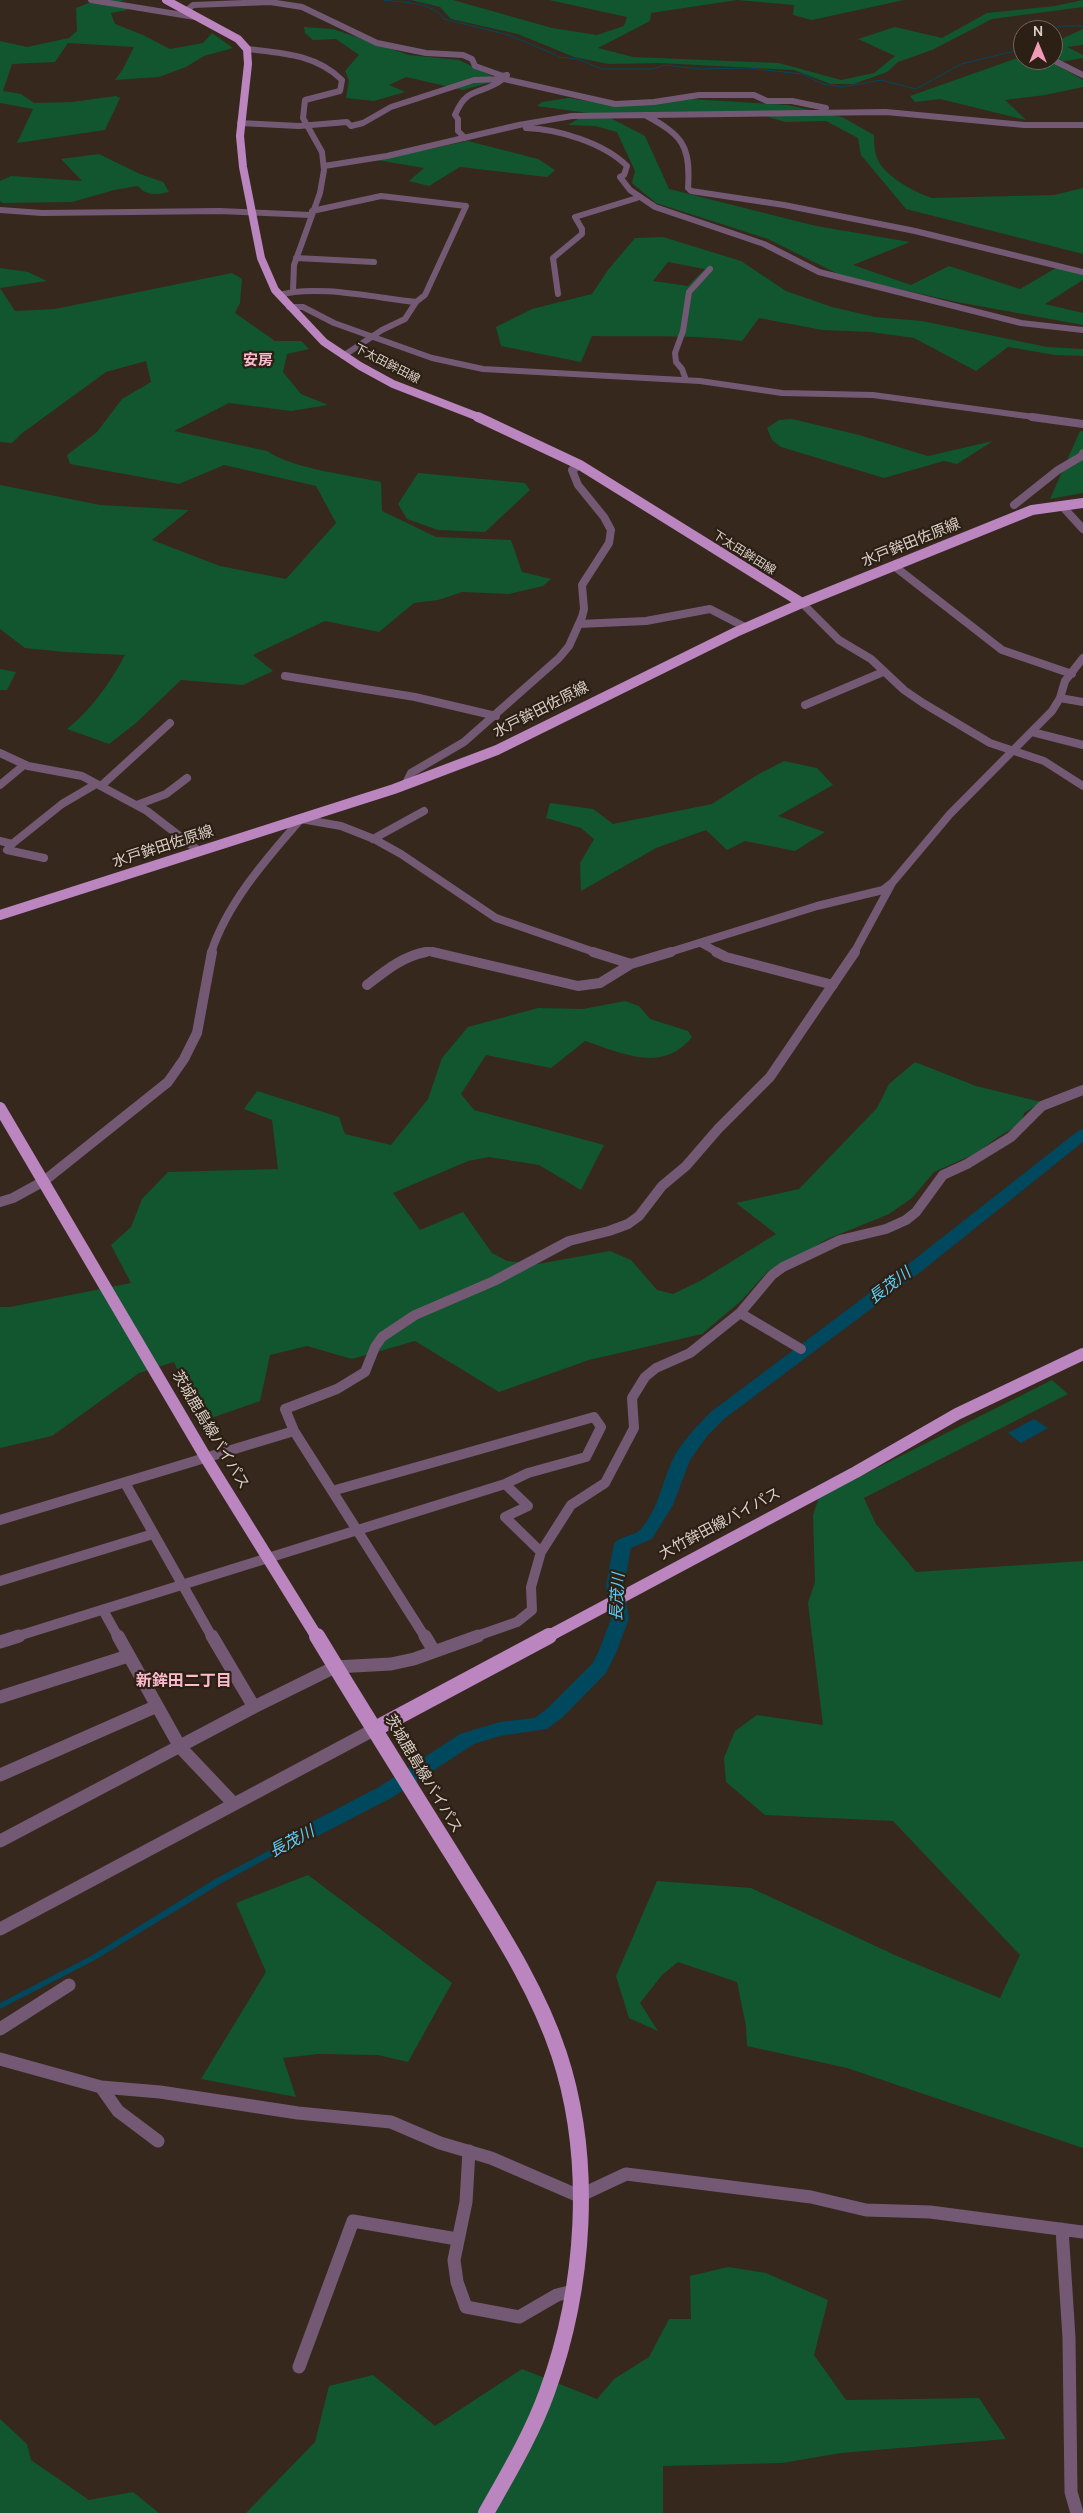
<!DOCTYPE html>
<html>
<head>
<meta charset="utf-8">
<style>
	body { margin:0 }
	#map { position:relative; width:1083px; height:2513px; overflow:hidden; background:#36281d; font-family:Manrope,sans-serif }
	canvas { display:block }
	.north { position:absolute; left:1013px; top:20px; width:50px; height:50px; box-sizing:border-box; background:#2c1f13; border:1px solid #72665c; border-radius:50%; rotate:0deg; font-size:14px; font-weight:700; line-height:20px; text-align:center; color:#dad0c9 }
	.north::after { content:''; display:block; margin:auto; width:18px; height:22px; background:#f09ab6; clip-path:polygon(50% 0,100% 100%,50% 72%,0 100%) }
</style>
</head>
<body>
<div id="map">
<canvas width="1083" height="2513"></canvas>
<div class="north">N</div>
</div>
<script>
const g = document.querySelector('canvas').getContext('2d');
g.lineJoin = 'round';
function fill(path, color) {
  g.fillStyle = color;
  g.fill(path, 'evenodd');
}
function stroke(path, color, width, dash) {
  g.strokeStyle = color;
  g.lineWidth = width;
  g.lineCap = dash ? 'butt' : 'round';
  g.setLineDash(dash || []);
  g.stroke(path);
}
function drawText(font, color, halo, rows, align = 'center') {
  g.font = font + ' Manrope,"Noto Sans JP",sans-serif';
  g.lineWidth = 4.5;
  g.setLineDash([]);
  g.textBaseline = 'middle';
  g.strokeStyle = halo;
  g.fillStyle = color;
  for (const [text, x, y, turn = 0] of rows) {
    g.save();
    g.translate(x, y);
    g.rotate((+turn || 0) * Math.PI / 180);
    g.textAlign = isNaN(turn) ? turn : align;
    if (halo) g.strokeText(text, 0, 0);
    g.fillText(text, 0, 0);
    g.restore();
  }
}
const green = new Path2D(`
	M96,0H127L120,1L127,10L111,13L115,24L143,35L170,49L203,43L212,33L233,48L204,56L186,67L159,77L115,80L123,69L134,47L68,43L55,62L12,64L3,91L21,94L34,103L72,102L116,96L120,98L105,130L17,143L33,109L0,103V41L27,47L69,38L77,31L76,8Z
	M411,0H453L552,28L597,35L624,26L627,17L549,0H904L812,20L793,15L794,5L737,0L651,13L650,21L598,48L633,57L779,63L841,80L874,73L895,56L858,39L895,27L942,38L987,13L1055,6L1083,0V7L992,19L932,50L898,62L887,72L854,84H831L794,70L659,63L609,64L574,57L518,34L451,19L440,7Z
	M304,27L333,29L409,55L459,60L492,76V82L463,90L406,77L389,85L405,92L374,101L346,98L349,80L345,71L359,55L336,39L313,40L305,33Z
	M1083,29V45L1067,47L1083,55V58L1054,63L1083,80V87L1045,95L1005,100L1026,120L940,99L915,102L910,96L1023,56V60H1053V43Z
	M568,98L613,105L691,99L788,105L842,117L874,135C874,141 874,149 876,155C881,175 914,192 932,198L1054,195L1083,188V254L906,209L861,155L858,138L826,121L785,122L752,112L603,114L645,136L669,189L816,226L910,242L853,265L911,285L949,266L1020,289L1056,268L1083,270V280L1045,304L1083,313V325L957,302L844,277L768,239L656,203L632,183L635,171L617,132L595,126L568,125L588,113L537,106L542,102Z
	M468,141L538,159L555,170L547,177L460,167L429,186L409,181L424,168L377,160Z
	M99,154L140,174L163,182L169,192C157,195 146,196 138,186L114,190L72,202L3,203L0,201V181L11,176L82,181L61,159Z
	M663,237L741,261L786,291L832,307L875,317L922,321L1047,347L1083,349V356L1055,355L1008,347L976,371L914,338L871,332L822,330L759,318L742,341C693,334 642,337 592,336L581,362L501,346L496,327L532,309L592,294L608,270L635,238ZM668,262L704,269H705L688,286L653,281Z
	M0,268L28,272L47,281L0,288Z
	M232,273L242,279L240,303L235,313L275,341H301L309,349L287,354L283,372L301,394L328,405L291,411L229,403L174,431L267,451C293,469 349,475 381,482L382,511L436,537L511,540L522,572L551,579L543,586L509,594L462,592L438,600L414,603L379,632L325,621L253,655L273,671L243,685L181,680L136,723L109,744L67,729C92,709 110,683 125,655L65,652L25,648L0,629V485L100,505L189,510L152,540L220,566L286,579L336,523L316,486L224,465L179,484L70,464L67,455L97,432L122,399L151,382L146,361L106,372L21,434L12,443L0,442V288L15,311L55,309Z
	M792,419L859,435L928,456L993,441L957,464L944,461L884,478L781,447L772,440L767,428L779,420Z
	M1080,431H1083V493L1050,499Z
	M418,473L525,483L530,490L485,532L438,530L407,519L398,504Z
	M0,669L16,672L7,690H0Z
	M784,761L817,768L833,785L778,816L825,832L795,851L745,841L727,850L706,830L656,848L581,891L580,863L594,839L581,828L546,818L550,803L593,809L613,824L712,804L757,775Z
	M625,1001L639,1006L650,1019L688,1031L692,1037C662,1074 622,1053 585,1041L551,1068L486,1055L461,1094L474,1110L604,1145L581,1190L539,1165L489,1157L468,1161L393,1193L420,1230L463,1212L492,1253L507,1261L538,1264L610,1251L631,1260L657,1290L673,1294L700,1281L776,1234L736,1203L799,1189L877,1108L889,1084L915,1062L976,1086L1041,1102L1024,1113L1022,1123L998,1137L977,1153L934,1172L912,1198L889,1214L825,1240L807,1252L768,1271L741,1301L702,1334L589,1360L499,1392L415,1341L352,1359L307,1346L270,1355L260,1401L200,1422L174,1362L139,1373L52,1436L0,1448V1307H10L131,1283L111,1245L131,1227L142,1199L168,1172L278,1169L272,1120L244,1109L257,1091L339,1117L345,1134L391,1145L428,1099L442,1058L468,1027L538,1008L583,1009Z
	M1052,1380L1068,1394L864,1498L876,1524L916,1572L1083,1561V2148L847,2068L747,2046L746,2026L737,1982L678,1962L662,1975L640,2003L658,2031L629,2018L616,1976L657,1881L751,1888L899,1957L1000,1998L1020,1955L893,1821L765,1815L726,1782L724,1758L735,1731L757,1715L823,1725L808,1603L815,1582L813,1515L819,1497Z
	M308,1875L452,1983L408,2062L378,2055L318,2054L283,2058L296,2097L201,2079L266,1972L236,1903Z
	M728,2267L766,2273L828,2300L814,2355L846,2400L979,2398L1006,2439L841,2453L782,2463L663,2466V2513H246L315,2442L329,2386L373,2375L435,2426L522,2369L597,2399L614,2379L649,2357L669,2319H691L690,2276Z
	M0,2419L27,2444L31,2460L89,2500L133,2492L159,2513H0Z`);
const water = new Path2D(`
	M1034,1419L1048,1428L1021,1443L1008,1433Z
	M325,1821L329,1825L220,1884L95,1960L0,2009V2003L91,1956L215,1879Z`);
const stream = new Path2D(`
	M383,0C403,3 432,1 444,19L509,35L556,55
	M1053,30L1059,26H1083
	M558,57L578,59L602,69H653L664,65L700,69L748,68L802,74L823,84L842,87L881,80L916,89L961,64L1023,49`);
const river = new Path2D(`
	M1083,1129V1142L923,1270L724,1419L708,1435L690,1460L673,1505L652,1539L631,1548L624,1585L629,1619L616,1653L606,1673L563,1717L547,1729L500,1736L474,1744L393,1797L314,1838L307,1840L300,1838L297,1833L300,1828L379,1787L460,1734L500,1722L535,1718L549,1707L592,1664L598,1653L611,1619L606,1585L614,1544C620,1535 633,1537 640,1530C658,1511 662,1482 673,1459C682,1441 698,1425 712,1411L911,1262L1078,1131Z`);
const minorFar3 = new Path2D(`
	M91,0L195,17
	M186,11L193,5L270,2L302,7L377,43L426,53L463,55L472,59L475,66L503,76L507,75
	M247,49C281,53 316,54 342,80L340,91L305,100L303,118L322,152L324,170L320,193L294,265L293,291
	M1053,60L1083,75
	M645,115C682,135 691,145 688,188L691,191L784,205L915,231L1083,272
	M240,123L299,126L347,122L351,126L363,123L391,107L474,80L504,79L615,104L654,102L699,95H754L767,101H792L826,108
	M526,128C558,129 604,143 627,166L624,175L620,177L630,190L655,207L764,244L819,272L1021,323L1083,330
	M465,138L458,131V119L455,115C468,84 482,96 503,79
	M324,166L387,156L519,125L572,116L886,112L1024,125H1083
	M0,210L42,213L220,211L310,215
	M312,211L381,196L466,206L425,295L416,302L405,319L382,330L343,356
	M296,258L374,262
	M558,294L553,258L582,234V229L575,217L637,198
	M279,295C316,284 376,298 416,302
	M289,307H303L334,323L432,358L483,369L700,381L782,393L873,395L1041,418
	M686,380L682,369L676,362L675,353L683,331L689,292L710,269`);
const minorFar2 = new Path2D(`
	M1032,417L1083,424
	M1014,505L1058,470L1082,456L1083,453
	M1062,506L1083,529
	M894,566L1002,650L1072,674
	M802,603L839,640L871,659L904,690L923,703L990,743L1044,761L1083,786
	M579,624L646,621L710,609L745,627
	M285,676L415,697L496,716
	M1060,698L1083,702
	M805,705L883,672
	M1032,732L1083,745
	M0,753L28,766L82,776L147,811L199,851
	M0,785L24,765
	M405,785L411,773L464,742L559,658L569,646L582,617L584,609L582,585L609,543L611,530L604,517L578,485L572,470L580,465
	M101,786L170,723
	M137,805L166,794L187,778
	M373,839L424,811
	M0,841L12,844L62,804L96,784
	M12,844L7,850L44,858
	M701,943L719,953
	M211,953C227,903 267,858 301,819L341,826L374,839L401,854L496,918L597,953
	M420,953L429,951L440,953
	M667,953L817,906L883,890L892,883
	M854,953L892,883L950,814L1052,711L1060,698L1065,681L1083,658`);
const minorFar1 = new Path2D(`
	M433,952L578,986L600,983L631,964L671,952
	M593,952L631,964
	M716,952L726,957L833,985
	M367,985C385,971 403,956 426,952
	M0,1202L13,1198L44,1181L168,1082L184,1059L197,1033L212,952
	M740,1313L801,1349
	M294,1431L285,1409L337,1389L365,1372L375,1347L382,1337L415,1315L494,1281L569,1241L609,1231L628,1224L639,1216L662,1186L686,1166L718,1129L770,1077L855,952
	M125,1483L212,1637
	M332,1491L594,1417L601,1427L586,1457L528,1473L505,1484
	M0,1520L294,1431L425,1637
	M0,1581L153,1534
	M103,1610L118,1637
	M15,1637L505,1484L528,1506L505,1517L541,1552
	M474,1637L517,1622L532,1610L531,1587L541,1552L571,1505L605,1483L634,1428L632,1398L645,1377L656,1368L690,1353L740,1313L772,1275L783,1267L840,1240L886,1229L906,1220L916,1212L943,1175L967,1164L1011,1137L1042,1106L1083,1090`);
const minor = new Path2D(`
	M118,1636L180,1747L234,1804
	M212,1636L254,1707
	M425,1636L434,1651
	M0,1642L19,1636
	M0,1697L128,1656
	M0,1775L157,1706
	M0,1841L254,1707L335,1667L391,1664L414,1659L478,1636
	M0,1929L375,1729
	M0,2029L69,1985
	M0,2059L101,2087L160,2092L298,2113L391,2122L440,2143L491,2158L579,2196L626,2174L811,2197L866,2210L930,2212L1083,2232
	M101,2087L118,2111L158,2141
	M469,2151L466,2202L454,2260L457,2282L466,2307L519,2317L557,2295L573,2291
	M1062,2229L1069,2338L1071,2492L1077,2513
	M299,2367L353,2221L457,2239`);
const majorFar3 = new Path2D(`
	M166,0L238,39L247,49L248,64L240,136L243,167L261,258L275,290L324,342L360,366L393,384L481,418`);
const majorFar2 = new Path2D(`
	M478,417L580,465L802,603
	M0,915L394,789L497,750L736,632L802,603L1032,510L1083,503`);
const majorFar1 = new Path2D(`
	M0,1108L206,1458L317,1637
	M547,1637L856,1472L957,1414L1083,1354`);
const major = new Path2D(`
	M317,1636C363,1712 410,1787 457,1862C495,1924 536,1985 559,2054C594,2160 585,2288 547,2392C532,2434 508,2474 486,2513
	M375,1729L549,1636`);
const farStreetnames = [
	["下太田鉾田線",387,364,27],
	["下太田鉾田線",744,553,32]
];
const farQuarternames = [
	["安房",258,361]
];
const streetNames = [
	["水戸鉾田佐原線",911,543,-22],
	["水戸鉾田佐原線",541,710,-27],
	["水戸鉾田佐原線",163,847,-18],
	["茨城鹿島線バイパス",210,1430,59],
	["大竹鉾田線バイパス",720,1524,-28],
	["茨城鹿島線バイパス",423,1774,59]
];
const waterNames = [
	["長茂川",890,1286,-37],
	["長茂川",618,1597,-87],
	["長茂川",292,1842,-28]
];
const neighbourhoodNames = [
	["新鉾田二丁目",184,1682]
];
fill(green, '#11562f');
fill(water, '#00485e');
stroke(stream, '#00485e', 1);
fill(river, '#00485e');
stroke(minorFar3, '#745975', 6);
stroke(minorFar2, '#745975', 8);
stroke(minorFar1, '#745975', 10);
stroke(minor, '#745975', 13);
stroke(majorFar3, '#bb85bf', 8);
stroke(majorFar2, '#bb85bf', 10);
stroke(majorFar1, '#bb85bf', 12);
stroke(major, '#bb85bf', 16);
drawText('12px', '#dad0c9', '#2c1f13', farStreetnames);
drawText('bold 15px', '#fcbacf', '#2c1f13', farQuarternames);
drawText('15px', '#dad0c9', '#2c1f13', streetNames);
drawText('italic 16px', '#5cd0fb', '#2c1f13', waterNames);
drawText('bold 16px', '#fcbacf', '#2c1f13', neighbourhoodNames);
</script>
</body>
</html>
